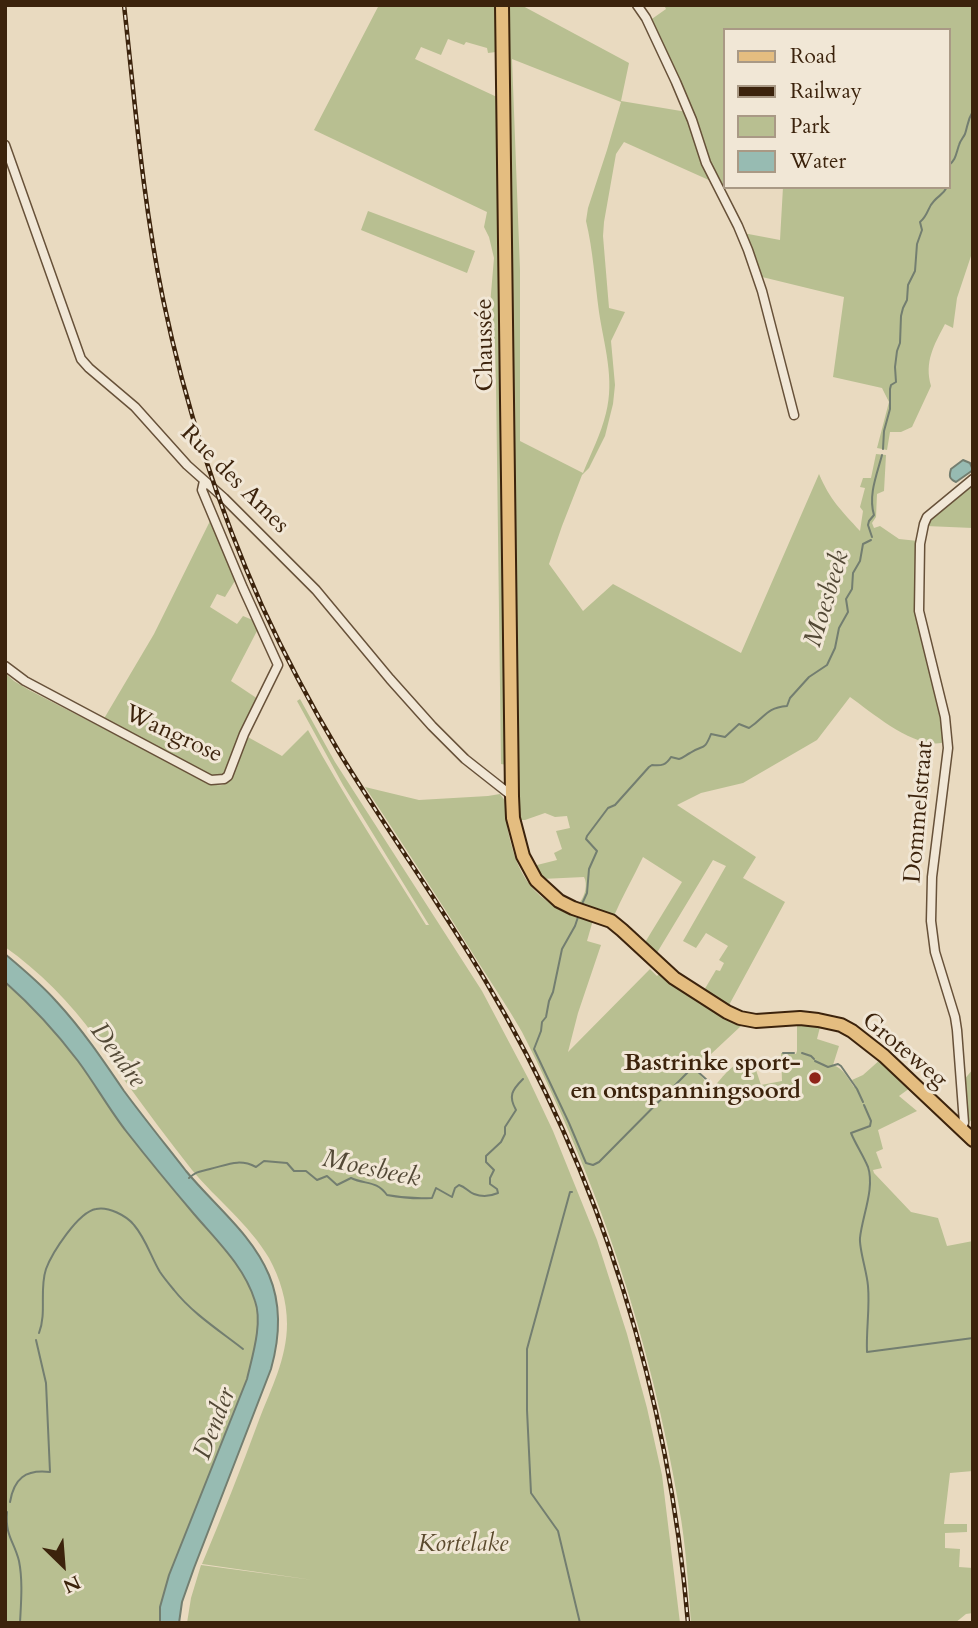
<!DOCTYPE html>
<html>
<head>
<meta charset="utf-8">
<style>
	body { margin:0 }
	#map { position:relative; width:978px; height:1628px; overflow:hidden; background:#e9dac0; font-family:Cardo,serif }
	canvas { display:block }
	.frame { position:absolute; inset:0; border:7px solid #3c230c; pointer-events:none }
	.legend { position:absolute; left:723px; top:28px; width:228px; height:161px; box-sizing:border-box; background:#f1e7d6; border:2px solid #a99985; margin:0; padding:9px 12px; list-style:none; font-size:21px; color:#3c230c }
	.legend li { display:flex; align-items:center; gap:14px; height:35px }
	.legend b { width:35px; border:2px solid #a99985 }
	.north { position:absolute; left:28px; top:1530px; width:70px; height:70px; -webkit-text-stroke:5px #f1e7d6; paint-order:stroke; rotate:155deg; font-size:19px; font-weight:700; line-height:28px; text-align:center; color:#3c230c }
	.north::after { content:''; display:block; margin:auto; width:24px; height:32px; background:#3c230c; clip-path:polygon(50% 0,100% 100%,50% 72%,0 100%) }
</style>
</head>
<body>
<div id="map">
<canvas width="978" height="1628"></canvas>
<div class="frame"></div>
<ul class="legend">
<li><b style="height:9px;background:#e4bd80"></b>Road</li>
<li><b style="height:9px;background:#3c230c"></b>Railway</li>
<li><b style="height:19px;background:#b8bf91"></b>Park</li>
<li><b style="height:19px;background:#97bbb2"></b>Water</li>
</ul>
<div class="north">N</div>
</div>
<script>
const g = document.querySelector('canvas').getContext('2d');
g.lineJoin = 'round';
function fill(path, color) {
  g.fillStyle = color;
  g.fill(path, 'evenodd');
}
function stroke(path, color, width, dash) {
  g.strokeStyle = color;
  g.lineWidth = width;
  g.lineCap = dash ? 'butt' : 'round';
  g.setLineDash(dash || []);
  g.stroke(path);
}
function drawText(font, color, halo, rows, align = 'center') {
  g.font = font + ' Cardo,serif';
  g.lineWidth = 6;
  g.setLineDash([]);
  g.textBaseline = 'middle';
  g.strokeStyle = halo;
  g.fillStyle = color;
  for (const [text, x, y, turn = 0] of rows) {
    g.save();
    g.translate(x, y);
    g.rotate((+turn || 0) * Math.PI / 180);
    g.textAlign = isNaN(turn) ? turn : align;
    if (halo) g.strokeText(text, 0, 0);
    g.fillText(text, 0, 0);
    g.restore();
  }
}
const green = new Path2D(`
	M379,5H497L496,52L488,53L487,48L466,42L464,45L448,39L441,55L421,47L415,59L497,97L507,765L501,764L496,383L495,346L490,305L494,258L489,237L484,227L487,212L314,130Z
	M507,5H521L629,63L621,101L687,112L711,181L624,142L616,154L604,222L603,236L609,308L625,312L611,341L615,385L613,404L605,436L589,468L582,475L562,526L549,564L583,611L613,584L741,653L819,474C830,500 841,510 860,531L863,511L860,507L865,488L860,487L863,478H871L876,454L886,455L884,491L877,494L876,517L872,523L874,528L880,526L899,539L918,541L917,591L946,742C916,751 874,714 850,697L817,740L743,783L701,793L677,805L756,857L743,878L785,902L728,1007L703,992L716,970L720,971L724,963L719,960L728,946L706,933L696,948L683,941L726,866L713,860L655,956L644,944L682,882L643,857C633,878 622,897 613,918L580,905V902C585,896 588,884 584,877L542,879L533,866L557,860L554,853L562,849L556,831L570,828L567,816L555,817L545,813L525,820H518L517,779V656ZM512,59L621,102L607,150L588,208L586,221C593,250 595,282 599,312C604,345 615,379 606,413C601,434 591,453 583,473L520,441V270Z
	M664,5H973V250L957,298L953,328L945,324C934,345 924,362 931,386L912,427L901,432H890L887,450L877,448L889,402L882,388L833,377L844,297L758,276L743,233L780,240L783,187H948V30H724V187H719L649,21L666,9Z
	M368,211L475,251L467,273L361,230Z
	M973,483V528L926,526L930,519Z
	M211,519L236,579L225,597L217,594L210,607L237,624L243,616L255,621L258,629L231,681L258,699L224,776H211L102,722L154,634Z
	M5,673L14,681L29,690L209,783C215,785 221,787 226,783C235,777 242,747 246,736L282,756L308,730C344,797 386,860 426,925H429L343,785L297,701L300,699L335,762L482,991L528,1078L553,1131L597,1240L627,1334L647,1408L662,1475L680,1623H187L191,1598L201,1565L313,1580L202,1564C222,1516 241,1469 259,1420C271,1389 287,1358 287,1324C287,1301 280,1278 269,1258C249,1224 217,1200 192,1170C169,1141 147,1111 125,1081C115,1066 106,1051 95,1037C71,1003 39,971 5,947Z
	M365,787L419,800L488,796L500,794C502,797 505,800 506,803C508,810 506,822 508,831C519,884 540,907 593,920L587,941L601,945L578,1013L568,1052L650,969L657,976L659,974C684,994 711,1013 741,1026L695,1069L712,1089C726,1074 730,1064 752,1058L761,1085L782,1081L781,1053L796,1054L797,1051V1025L820,1027L817,1039L839,1046L833,1065C843,1068 848,1078 854,1087L856,1086L852,1080L863,1075L881,1059L910,1088L899,1096L917,1111L878,1130L883,1149L876,1152L882,1168L873,1170L874,1173L911,1212L938,1218L947,1246L973,1241V1471L950,1473L944,1524H967V1532L945,1533V1548L960,1549L959,1567L973,1568V1613L966,1614L955,1623H691C688,1584 686,1545 679,1507C651,1341 599,1182 522,1032C509,1009 494,987 480,965C443,905 404,846 365,787Z
	M5,983C32,1006 56,1032 78,1061C97,1087 113,1114 133,1139C150,1160 166,1182 184,1202C210,1233 242,1261 255,1301C263,1323 252,1357 247,1379L169,1575L160,1607V1623H5Z
	M973,1069V1118L967,1125L963,1081Z`);
const water = new Path2D(`
	M963,460L970,463L973,470L956,482C949,479 949,476 951,469Z
	M5,954C23,969 41,984 56,1001C82,1029 103,1060 124,1091C144,1118 165,1144 186,1171C214,1205 252,1234 269,1275C282,1306 280,1337 271,1369L194,1568L182,1602L179,1623H160V1607L169,1575L247,1379C252,1357 263,1323 255,1301C244,1266 217,1241 194,1214C171,1187 148,1159 126,1131C109,1109 95,1084 78,1061C56,1032 32,1006 5,982Z`);
const stream = new Path2D(`
	M948,166C956,160 956,154 959,145C960,141 963,138 965,134C968,125 967,121 973,111
	M883,449L884,431L890,409V389L891,385L896,382L895,367L897,351L900,343L901,316L903,308L907,300L908,285L915,271L917,244L922,230L920,222C929,214 927,208 934,201C939,195 943,195 947,187
	M872,537L868,525L869,521L874,515C868,495 877,474 882,455
	M582,904L587,893L589,869L597,851L586,839L587,836L608,808L615,805L649,767L652,765C662,766 666,765 671,757L679,759C683,758 686,755 690,753C703,744 704,752 711,734L725,737L739,724L749,728C766,717 765,708 787,706L790,698L809,677L827,665L835,648L839,628L848,612L846,599L852,589L853,573L860,561L863,544L871,540
	M578,917L575,926L562,949L553,992L549,1001L546,1017L542,1022L541,1031L534,1049L569,1123L586,1163L593,1165L599,1162L691,1069
	M783,1053H794
	M802,1053L811,1056L814,1059
	M815,1061L828,1067L838,1064L841,1066L857,1089L863,1102
	M696,1070L708,1081L709,1080
	M864,1105L871,1121L870,1126L851,1133C856,1145 863,1155 868,1167C875,1188 862,1217 860,1238C859,1249 867,1272 868,1286C870,1308 866,1330 867,1352L973,1338
	M189,1178C198,1170 200,1172 210,1169C227,1165 239,1158 256,1167L264,1161L287,1163L294,1171H306L317,1180L327,1176L337,1185L351,1178C366,1185 376,1180 387,1195C403,1198 416,1199 432,1198L436,1188L452,1197L455,1188L459,1185C466,1187 468,1192 474,1194C482,1197 491,1196 498,1193L497,1189L490,1184V1178L494,1170L486,1162V1156L501,1142L505,1134V1127L516,1110C508,1096 512,1090 523,1079
	M572,1192H570L527,1349V1410L531,1493L558,1531L580,1623
	M39,1333C47,1312 39,1290 46,1269C52,1253 78,1212 96,1209C108,1206 127,1216 134,1225C146,1239 151,1257 160,1272C164,1278 169,1284 174,1290C192,1313 220,1331 243,1349
	M10,1502C14,1479 25,1469 50,1472L46,1383L36,1340
	M7,1512C5,1536 14,1541 19,1561C23,1581 21,1603 20,1623`);
const street = new Path2D(`
	M637,5L646,18L676,82L692,120L706,163L738,226L748,250L762,291L794,415
	M5,145L81,359L89,368L135,407L187,465L224,498L316,590L390,679L432,726L465,759L512,796
	M5,666L25,681L211,780L224,779L228,776L244,734L278,665L243,588L202,490L204,481
	M960,1128L964,1123L957,1030L955,1017L935,952L931,921L932,877L948,748L945,717L919,611L920,544L924,524L927,517L973,479`);
const primary = new Path2D(`
	M502,5L512,796L513,818L523,856L536,880L559,901L573,908L611,921L622,930L674,978L727,1012L740,1018L756,1021L800,1018L818,1020L841,1025L852,1031L884,1056L973,1140`);
const rail = new Path2D(`
	M124,5C135,103 143,203 163,299C185,404 218,507 262,606C285,656 311,705 339,752C386,829 439,902 485,980C602,1176 669,1396 688,1623`);
const markers = [
	[815,1078,7,"#8f2418"]
];
const streetNames = [
	["Chaussée",486,345,-91],
	["Rue des Ames",234,480,45],
	["Wangrose",173,735,25],
	["Dommelstraat",920,812,-85],
	["Groteweg",904,1051,40]
];
const poiNames = [
	["Bastrinke sport-",801,1064],
	["en ontspanningsoord",801,1092]
];
const parkNames = [
	["Kortelake",463,1545]
];
const waterNames = [
	["Moesbeek",828,599,-73],
	["Dendre",117,1056,53],
	["Moesbeek",371,1170,12],
	["Dender",216,1424,-69]
];
fill(green, '#b8bf91');
fill(water, '#97bbb2');
stroke(water, '#737e70', 2);
stroke(stream, '#737e70', 2);
stroke(street, '#675139', 11);
stroke(primary, '#3c230c', 16);
stroke(street, '#f1e7d6', 8);
stroke(primary, '#e4bd80', 12);
stroke(rail, '#3c230c', 4.5);
stroke(rail, '#f1e7d6', 2, [5]);
for (const [x, y, r, color] of markers) {
  const dot = new Path2D();
  dot.arc(x, y, r, 0, 2 * Math.PI);
  g.fillStyle = color;
  g.fill(dot);
  stroke(dot, '#f1e7d6', 2.5);
}
drawText('24px', '#3c230c', '#f1e7d6', streetNames);
drawText('bold 24px', '#3c230c', '#f1e7d6', poiNames, 'right');
drawText('italic 24px', '#5b4a2d', '#f1e7d6', parkNames);
drawText('italic 26px', '#534936', '#f1e7d6', waterNames);
</script>
</body>
</html>
